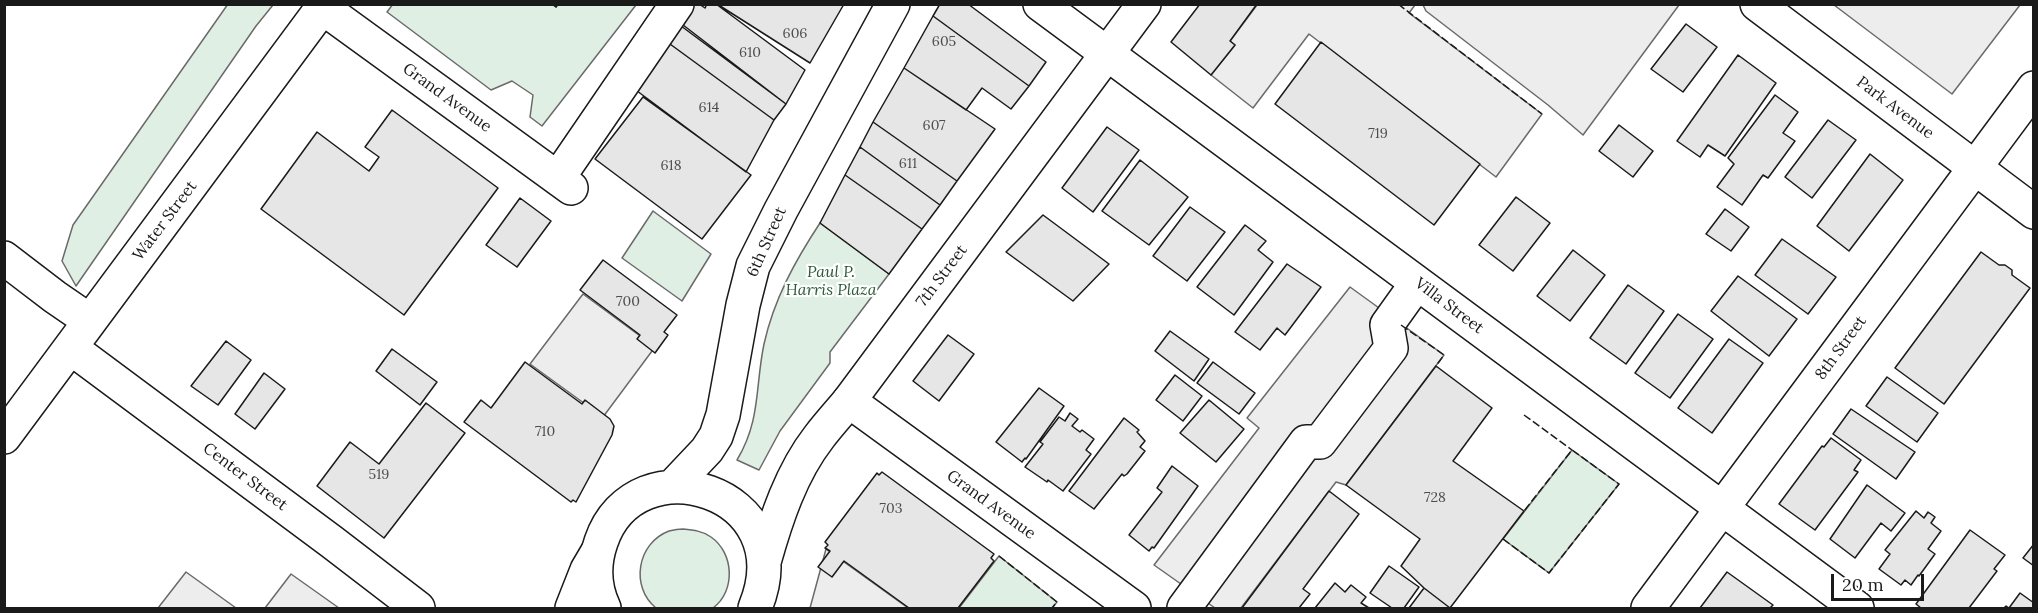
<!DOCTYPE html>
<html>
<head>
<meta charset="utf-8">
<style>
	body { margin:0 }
	#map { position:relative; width:2038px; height:613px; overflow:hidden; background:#fff; font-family:Lora,serif }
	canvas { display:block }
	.frame { position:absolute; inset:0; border:6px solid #1a1a1a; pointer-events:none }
	.scale { position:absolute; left:1831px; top:574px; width:93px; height:27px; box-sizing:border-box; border:3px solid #1a1a1a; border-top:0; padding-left:8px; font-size:18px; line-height:21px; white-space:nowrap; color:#1a1a1a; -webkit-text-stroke:4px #fff; paint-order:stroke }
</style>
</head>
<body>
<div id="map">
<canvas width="2038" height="613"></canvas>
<div class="frame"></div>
<div class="scale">20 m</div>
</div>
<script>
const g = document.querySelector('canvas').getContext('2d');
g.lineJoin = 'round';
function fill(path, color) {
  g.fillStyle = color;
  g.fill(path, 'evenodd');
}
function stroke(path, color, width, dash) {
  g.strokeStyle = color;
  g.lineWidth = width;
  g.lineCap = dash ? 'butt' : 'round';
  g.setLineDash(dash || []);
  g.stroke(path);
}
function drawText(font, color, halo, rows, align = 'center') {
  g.font = font + ' Lora,serif';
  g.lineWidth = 4.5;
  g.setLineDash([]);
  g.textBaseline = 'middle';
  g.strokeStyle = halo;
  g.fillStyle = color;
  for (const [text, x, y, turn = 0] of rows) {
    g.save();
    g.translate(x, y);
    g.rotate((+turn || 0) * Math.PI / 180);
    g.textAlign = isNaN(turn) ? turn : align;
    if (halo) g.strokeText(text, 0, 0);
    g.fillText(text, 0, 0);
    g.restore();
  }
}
const green = new Path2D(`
	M228,4L273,5L256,26L76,286L62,261L73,225Z
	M393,4H552L556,7L558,4L636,5L542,126L530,117L533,95L512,81L491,90L387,12Z
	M653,211L711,254L682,301L622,258Z
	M820,223L889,274L830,352V363L780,431L759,470L737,460C761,420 755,387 764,344C774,299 795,261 820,223Z
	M1572,450L1619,484L1549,573L1503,539Z
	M683,529C693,530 703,531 711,537C734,553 736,591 713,608H656C630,587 637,543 669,531C673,530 679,529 683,529Z
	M999,556L1057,602L1052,608H959Z`);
const parking = new Path2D(`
	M1257,5H1415L1409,13L1542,114L1496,177L1309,34L1253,108L1211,75L1235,45L1230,41Z
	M1423,5V4L1679,5L1583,135L1548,105L1426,11Z
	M1834,5H2020L1952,94Z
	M1350,287L1444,355L1346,485L1336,482L1241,608H1215L1154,565L1259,428L1247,418Z
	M583,294L655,347L603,417L530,364Z
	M826,549L908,608H810Z
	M186,572L236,608H158Z
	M291,574L339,608H265Z`);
const building = new Path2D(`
	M679,4H699L705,8L707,4H716L805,70L786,104L670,15Z
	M717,4H844L810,63Z
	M940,4H968L1046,62L1029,86L933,16Z
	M1200,4H1257L1230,41L1235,45L1211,75L1171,42Z
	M933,16L1029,86L1011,109L982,88L966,110L904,68Z
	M669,17L786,104L774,120L659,36Z
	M1686,24L1717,47L1683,92L1651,69Z
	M659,36L774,120L746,172L625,82Z
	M1321,42L1480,164L1434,225L1275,104Z
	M1738,55L1776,83L1725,156L1708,145L1700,157L1677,141Z
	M904,68L995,129L957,181L873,122Z
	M1775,95L1798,112L1783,133L1795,141L1768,178L1763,175L1742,205L1717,187L1734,164L1728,158Z
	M643,97L751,175L702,239L595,159Z
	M392,110L498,188L404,315L261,209L317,132L369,171L379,157L365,147Z
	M1828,120L1856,140L1812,198L1785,177Z
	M873,122L957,181L940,205L860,147Z
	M1619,125L1653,151L1633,177L1599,151Z
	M1107,127L1139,150L1093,212L1062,188Z
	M860,147L940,205L922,229L845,175Z
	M1870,154L1903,180L1849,251L1817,226Z
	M1140,160L1188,197L1149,245L1102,211Z
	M845,175L922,229L889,274L820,223Z
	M1516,197L1550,223L1513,271L1479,245Z
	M520,198L551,221L517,267L486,245Z
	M1190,207L1225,232L1187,281L1153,256Z
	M1725,209L1749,227L1731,251L1706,234Z
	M1043,215L1109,264L1073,301L1006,252Z
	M1245,225L1266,241L1258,250L1273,262L1234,315L1197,287Z
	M1782,239L1836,277L1808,314L1755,275Z
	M1573,250L1605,275L1570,321L1537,296Z
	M1981,252L1999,265H2005L2012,270V275L2030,288L1944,404L1895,368Z
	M603,260L677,315L664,332L668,335L655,353L637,339L640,335L580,290Z
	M1287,264L1321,287L1285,335L1277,328L1260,350L1235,332Z
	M1738,276L1797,319L1769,356L1711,311Z
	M1628,285L1664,311L1626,364L1590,338Z
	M1678,314L1713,339L1670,398L1635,373Z
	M1170,331L1209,359L1194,381L1155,351Z
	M948,335L974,354L939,401L913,381Z
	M1729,339L1763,363L1712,433L1678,408Z
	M226,341L251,360L218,405L191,386Z
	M392,349L437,382L420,405L376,371Z
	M525,362L582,404L585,400L610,419L614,426L612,435L576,502L573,500L571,502L464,422L481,400L491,408Z
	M1213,362L1255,393L1239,414L1197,383Z
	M1436,366L1492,408L1453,461L1524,511L1450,608L1424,588L1401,566L1420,539L1346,485Z
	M264,373L285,389L255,429L235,414Z
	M1175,375L1202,396L1183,421L1156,400Z
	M1887,377L1938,413L1917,442L1866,406Z
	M1039,388L1064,406L1026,459L1025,458L1022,462L996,442Z
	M1209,400L1244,429L1216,462L1180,433Z
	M426,403L465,433L384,538L317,486L350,442L379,464Z
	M1851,409L1915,452L1896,479L1833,434Z
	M1070,413L1078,419L1072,426L1080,432L1082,430L1094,439L1086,450L1091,454L1063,491L1048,480L1047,482L1025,467L1043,444L1040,442L1059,417L1065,421Z
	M1124,418L1139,430L1137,432L1145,441L1140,447L1145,451L1127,474L1124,476L1122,474L1094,509L1069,491Z
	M1831,438L1861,460L1854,470L1858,472L1815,530L1779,504L1822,446L1824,447Z
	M1172,466L1198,486L1154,548L1152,547L1149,551L1129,535L1162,492L1157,488Z
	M882,472L994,554L991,558L994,561L958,608H909L844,561L832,577L818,567L830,551L825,548L828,545L825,542L877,473L879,475Z
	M1867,485L1905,513L1891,531L1881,523L1855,558L1830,539Z
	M1329,491L1359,514L1303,589L1310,594L1299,608H1242Z
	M1916,511L1924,518L1928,512L1935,517L1931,523L1941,531L1928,549L1935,554L1919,576L1918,575L1911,585L1905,580L1901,585L1879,569L1890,554L1885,550Z
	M1970,530L2005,555L1994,569L1997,571L1969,608H1921L1916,604Z
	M2034,544V566L2023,558Z
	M1389,566L1419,587L1404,608H1392L1370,593Z
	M1727,572L1773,605L1770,608H1700Z
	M1335,583L1345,592L1351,585L1366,597L1361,603L1369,608H1315Z
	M1424,588L1450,608H1452H1409Z
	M2020,593L2034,603V608H2004L2006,606L2009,608Z`);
const minor = new Path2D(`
	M1040,4L1857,608
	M1757,4L2034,212
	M323,8L571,188
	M558,178L677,4
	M4,258L55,297L90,321
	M71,348L332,542L418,608
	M849,401L1134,608
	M4,437L325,4
	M572,608L587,570L597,553
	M1184,608L1306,442H1320L1391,348L1387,325L1417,283
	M1648,608L2034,88`);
const major = new Path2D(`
	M673,486L707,450L716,436L723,415L743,305L753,266L781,210L893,4
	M764,562C776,519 791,473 819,437C828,425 839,413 849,401L1144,4
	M604,608C594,587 593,565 601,542C635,440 804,490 755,608`);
const fence = new Path2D(`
	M552,4L556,7L558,4
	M1398,4L1542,114
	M1401,325L1444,355L1436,366
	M1524,415L1572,450
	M1503,539L1549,573L1619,484L1572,450L1524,511
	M999,556L1057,602L1052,608`);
const numberNames = [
	["606",795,34],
	["605",944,42],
	["610",750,53],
	["614",709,108],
	["607",934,126],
	["719",1378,134],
	["611",908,164],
	["618",671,166],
	["700",628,302],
	["710",545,432],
	["519",379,475],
	["728",1435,498],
	["703",891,509]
];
const streetNames = [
	["Grand Avenue",447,98,36],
	["Park Avenue",1895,108,37],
	["Water Street",165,221,-53],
	["6th Street",767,242,-66],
	["7th Street",942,276,-53],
	["Villa Street",1449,306,37],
	["8th Street",1841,348,-54],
	["Center Street",245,477,37],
	["Grand Avenue",991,505,36]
];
const parkNames = [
	["Paul P.",831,272],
	["Harris Plaza",831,290]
];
fill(green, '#e0efe3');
stroke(green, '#6a6a6a', 1.5);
fill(parking, '#ededed');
stroke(parking, '#6a6a6a', 1.5);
fill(building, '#e6e6e6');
stroke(building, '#1a1a1a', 1.5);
stroke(minor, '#1a1a1a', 36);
stroke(major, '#1a1a1a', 36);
stroke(minor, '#fff', 33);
stroke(major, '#fff', 33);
stroke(fence, '#1a1a1a', 1.5, [8, 3]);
drawText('14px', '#4d4d4d', null, numberNames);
drawText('16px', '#1a1a1a', '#fff', streetNames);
drawText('italic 16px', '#2b5a34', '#fff', parkNames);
</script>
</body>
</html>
